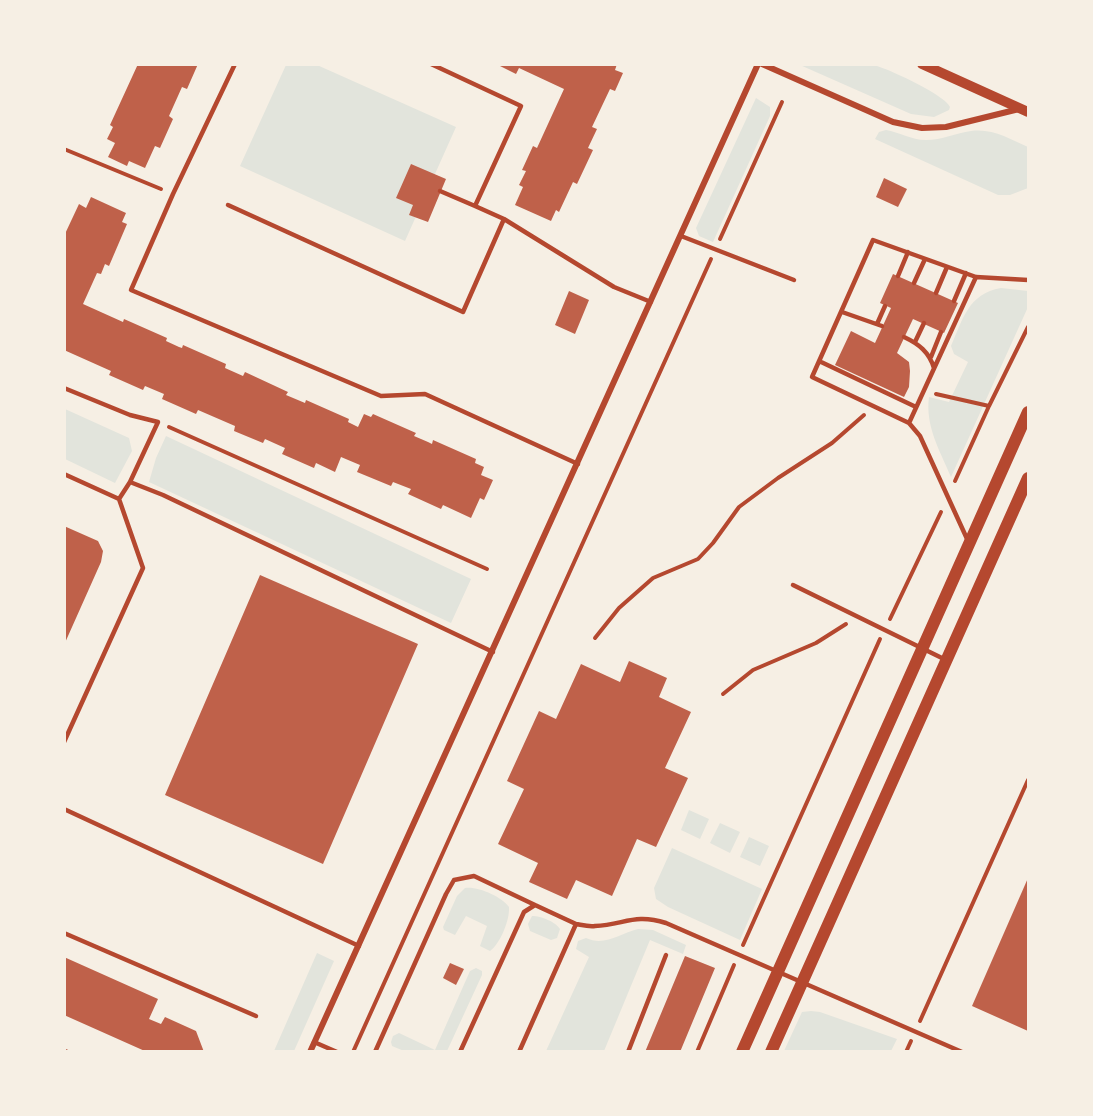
<!DOCTYPE html>
<html>
<head>
<meta charset="utf-8">
<style>
	body { margin:0 }
	#map { position:relative; width:1093px; height:1116px; overflow:hidden; background:#f6efe4; font-family:Rubik,sans-serif }
	canvas { display:block }
	.frame { position:absolute; inset:0; border:66px solid #f6efe4; pointer-events:none }
</style>
</head>
<body>
<div id="map">
<canvas width="1093" height="1116"></canvas>
<div class="frame"></div>
</div>
<script>
const g = document.querySelector('canvas').getContext('2d');
g.lineJoin = 'round';
function fill(path, color) {
  g.fillStyle = color;
  g.fill(path, 'evenodd');
}
function stroke(path, color, width, dash) {
  g.strokeStyle = color;
  g.lineWidth = width;
  g.lineCap = dash ? 'butt' : 'round';
  g.setLineDash(dash || []);
  g.stroke(path);
}
const green = new Path2D(`
	M286,65H317L456,127L405,241L240,166Z
	M800,65C823,64 847,63 869,64C882,65 947,96 950,107L949,110L934,117L911,114Z
	M756,98L770,107V116L713,242L699,236L696,228Z
	M886,130C899,132 911,140 926,140C942,140 956,133 971,131C992,128 1010,139 1028,147V188L1010,195H998L875,139L879,132Z
	M1001,288L1028,291V307L951,477C940,451 925,426 929,397L949,402L968,362L954,354L951,346C963,319 968,294 1001,288Z
	M65,409L129,438L132,451L115,483L65,459Z
	M166,436L471,579L451,623L149,482L156,458Z
	M689,810L709,819L700,839L681,830Z
	M720,823L740,832L730,853L710,843Z
	M749,837L769,846L760,866L740,857Z
	M672,848L762,889L740,940L668,907L656,899L654,888Z
	M465,888C478,886 502,897 509,907C510,920 500,944 490,951L480,946L487,926L466,916L455,935L444,930L443,927L457,896Z
	M532,916C541,916 556,922 560,929L557,938L551,940L530,931L528,924Z
	M638,929L653,930L686,945L683,954L650,940L604,1051H546L589,957L576,949L578,941L586,938C605,947 620,933 638,929Z
	M317,953L334,961L294,1051H274Z
	M476,968L482,971V975L447,1051H404L392,1046L391,1042L393,1036L399,1033L435,1050L470,971Z
	M811,1011L820,1012L897,1039L891,1051H784L802,1012Z`);
const building = new Path2D(`
	M138,64H198L187,89L182,87L169,116L173,119L160,148L155,146L145,168L129,161L127,166L108,157L115,143L107,139L113,127L110,125Z
	M496,64H617L615,70L623,73L615,91L610,89L592,127L597,129L588,148L593,150L577,184L573,182L559,212L556,210L551,221L515,205L523,187L519,185L526,171L522,170L533,146L537,148L564,89L519,68L516,74Z
	M411,164L446,179L428,222L409,215L413,205L396,198Z
	M884,178L907,189L898,207L876,197Z
	M91,197L126,213L122,222L127,224L109,266L105,264L101,274L97,273L83,304L123,322L124,319L167,338L166,341L179,347L182,348L183,345L226,364L225,368L243,376L245,372L288,392L286,395L305,403L306,400L349,419L348,422L358,427L364,414L371,417L373,414L416,433L414,436L428,442L432,444L433,440L476,459L475,463L484,467L481,475L493,480L484,500L480,498L471,518L443,505L441,509L408,494L411,489L393,482L391,486L357,472L360,465L341,457L335,472L316,463L314,468L282,454L285,448L265,439L263,443L234,431L235,426L198,410L196,414L162,399L164,394L145,386L143,390L109,375L111,371L64,350V236L79,204L86,208Z
	M893,274L958,303L944,333L913,319L897,353L909,362L910,371L909,387L904,397L835,365L851,331L875,343L891,308L880,303Z
	M569,291L589,300L575,334L555,325Z
	M64,526L98,541L103,551L101,562L64,645Z
	M260,575L418,644L323,864L165,795Z
	M629,661L667,678L659,697L691,712L665,768L688,778L656,847L637,839L612,896L576,880L567,899L529,882L538,863L498,844L524,789L507,781L539,711L556,719L581,664L620,682Z
	M1028,878V1031L972,1006Z
	M685,956L715,968L680,1052H645Z
	M64,957L158,999L149,1019L161,1024L165,1017L196,1031L204,1052H147L64,1015Z
	M450,963L464,969L456,985L443,978Z`);
const path = new Path2D(`
	M64,149L161,189
	M720,239L782,102
	M936,394L989,406
	M169,427L487,569
	M955,481L989,406L1028,327
	M890,619L941,512
	M595,638L619,608L653,578L698,559L713,543L739,507L778,478L832,443L864,415
	M723,694L753,670L816,643L846,624
	M743,945L880,639
	M920,1021L1028,780
	M353,1052L711,259
	M697,1052L734,965
	M906,1052L911,1041`);
const service = new Path2D(`
	M235,64L173,194L131,290L381,396L425,394L578,464
	M431,64L521,106L475,206L504,219L614,287L651,302
	M440,191L475,206
	M228,205L463,312L504,219
	M681,236L794,280
	M898,276L908,252
	M914,283L925,259
	M936,293L947,267
	M954,301L966,273
	M842,312L882,326
	M877,324L885,306
	M904,337C919,344 929,352 934,368
	M915,342L924,323
	M931,357L941,332
	M819,361L916,407
	M64,388L130,415L158,422L130,482L119,499L64,474
	M909,423L812,377L873,240L976,277L1028,280
	M130,482L163,495L493,652
	M968,541L920,436L909,423L976,277
	M793,585L946,660
	M64,742L143,568L119,499
	M64,809L359,946
	M64,933L256,1016
	M314,1042L337,1052
	M64,1051L67,1052
	M375,1052L446,894L454,880L474,876L535,905
	M460,1052L524,912L535,905L576,924
	M519,1052L576,924C582,925 589,927 595,926C624,925 634,913 666,923L962,1052
	M628,1052L666,955`);
const minor = new Path2D(`
	M762,64L893,122L922,128L946,127L1019,109
	M310,1052L758,64`);
const tertiary = new Path2D(`
	M922,64L1028,112`);
const secondary = new Path2D(`
	M742,1052L1028,412
	M771,1052L1028,478`);
fill(green, '#e2e4dc');
fill(building, '#bf614a');
stroke(path, '#b5482f', 4);
stroke(service, '#b5482f', 4.5);
stroke(minor, '#b5482f', 6);
stroke(tertiary, '#b5482f', 10);
stroke(secondary, '#b5482f', 12);
</script>
</body>
</html>
